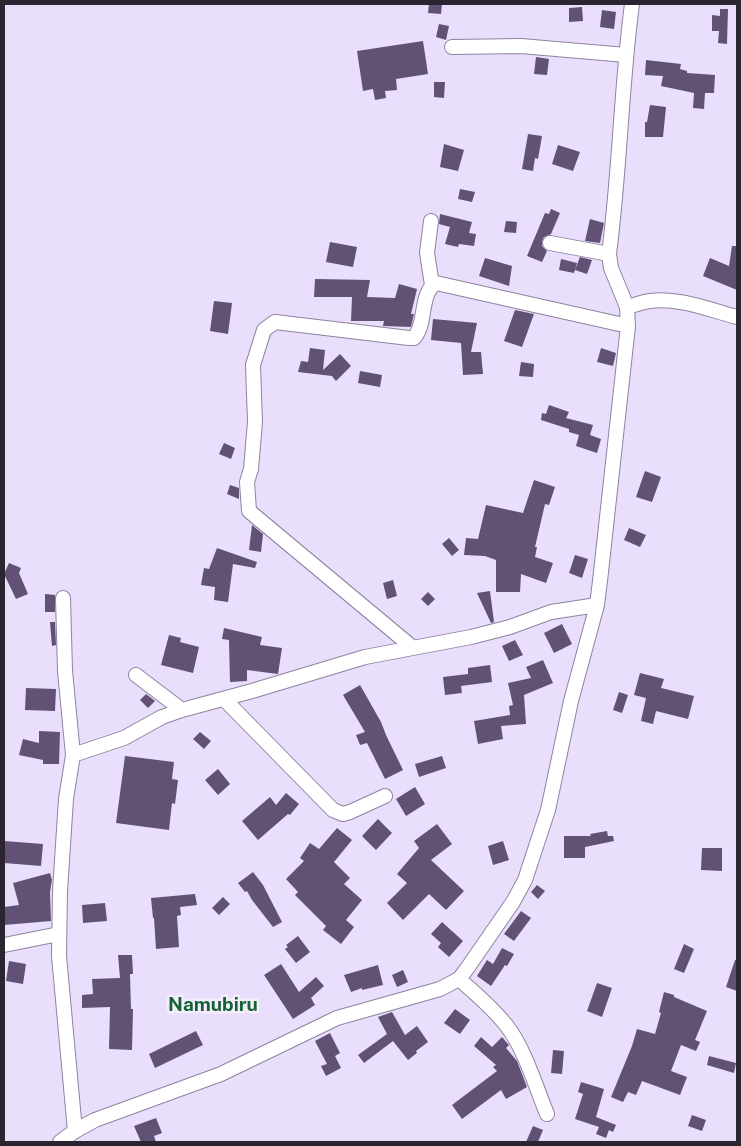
<!DOCTYPE html>
<html>
<head>
<meta charset="utf-8">
<style>
	body { margin:0 }
	#map { position:relative; width:741px; height:1146px; overflow:hidden; background:#eadefd; font-family:"Public Sans",sans-serif }
	canvas { display:block }
	.frame { position:absolute; inset:0; border:5px solid #2a2530; pointer-events:none }
</style>
</head>
<body>
<div id="map">
<canvas width="741" height="1146"></canvas>
<div class="frame"></div>
</div>
<script>
const g = document.querySelector('canvas').getContext('2d');
g.lineJoin = 'round';
function fill(path, color) {
  g.fillStyle = color;
  g.fill(path, 'evenodd');
}
function stroke(path, color, width, dash) {
  g.strokeStyle = color;
  g.lineWidth = width;
  g.lineCap = dash ? 'butt' : 'round';
  g.setLineDash(dash || []);
  g.stroke(path);
}
function drawText(font, color, halo, rows, align = 'center') {
  g.font = font + ' "Public Sans",sans-serif';
  g.lineWidth = 5;
  g.setLineDash([]);
  g.textBaseline = 'middle';
  g.strokeStyle = halo;
  g.fillStyle = color;
  for (const [text, x, y, turn = 0] of rows) {
    g.save();
    g.translate(x, y);
    g.rotate((+turn || 0) * Math.PI / 180);
    g.textAlign = isNaN(turn) ? turn : align;
    if (halo) g.strokeText(text, 0, 0);
    g.fillText(text, 0, 0);
    g.restore();
  }
}
const building = new Path2D(`
	M429,4H442L441,14L428,13Z
	M582,7L583,21L569,22V8Z
	M720,9H728L727,44L718,43L719,31H712V15L720,16Z
	M602,10L616,12L614,29L600,27Z
	M439,24L449,26L446,40L436,37Z
	M423,41L428,74L396,79L397,90L385,91L386,98L375,100L373,89L363,91L357,51Z
	M536,57L549,59L547,75L534,74Z
	M646,60L681,64L680,69L687,71V73L715,75L714,93H705L704,109L693,108L694,93L661,86L663,76L645,75Z
	M434,82H445L444,98L434,97Z
	M650,105L666,107L663,137H645V122H647Z
	M528,134L542,136L538,159L535,158L533,171L522,169Z
	M444,144L464,150L458,171L440,167Z
	M558,145L580,152L573,171L552,164Z
	M460,189L475,192L472,202L458,199Z
	M551,209L560,213L551,234L544,237L542,241V246L547,251L542,262L527,256L545,213L549,214Z
	M440,214L472,222L469,233L476,234L474,246L459,244L458,247L445,244L450,227L439,224Z
	M590,219L604,223L600,243L585,241Z
	M506,221L517,222L516,233L504,232Z
	M330,242L357,247L353,267L326,262Z
	M732,246H737V290L703,276L710,258L729,266Z
	M580,257L592,260L587,274L575,270Z
	M485,258L512,266L509,286L479,276Z
	M561,259L577,263L574,273L559,270Z
	M315,279L370,280L367,297L395,298L399,284L417,289L411,314H414L411,327L383,326L384,321H351L352,297H314Z
	M214,301L232,303L228,334L210,331Z
	M515,310L534,314L522,347L504,341Z
	M433,319L477,323L471,352H481L483,374L463,375L461,343L431,340Z
	M310,348L325,350L323,370L340,354L351,366L336,381L332,376L298,372L301,361L308,362Z
	M601,348L616,353L613,366L597,362Z
	M521,362L534,364L533,377L519,376Z
	M360,371L382,375L380,387L358,383Z
	M549,405L569,412L566,418L593,425L590,435L601,439L597,453L576,446L579,435L569,432V429L541,420L542,413L546,414Z
	M224,443L235,448L231,459L219,454Z
	M645,471L661,477L652,502L636,497Z
	M534,480L555,487L549,505L545,504L535,547H537L535,557L553,563L546,583L521,574L520,592H496V560L485,556L464,555L466,538L478,539L486,505L523,513Z
	M230,485L239,488V499L227,494Z
	M252,525L263,534L261,552L249,550Z
	M629,528L646,535L640,547L624,540Z
	M449,538L459,550L452,556L442,544Z
	M217,548L257,562L255,568L233,564L228,602L214,600L215,587L201,585L204,568L209,569Z
	M575,555L588,559L582,578L569,573Z
	M9,563L21,568L19,573L28,594L16,599L4,574Z
	M393,580L397,596L387,599L383,583Z
	M490,591L494,622L491,623L477,593Z
	M428,592L435,599L428,606L421,599Z
	M45,594L55,595V612H45Z
	M50,622H55L56,645L52,646Z
	M562,624L572,644L554,653L544,633Z
	M224,628L262,637L260,645L282,648L278,674L247,670V681L230,682L229,640L222,639Z
	M169,635L181,638L180,642L199,647L193,673L161,665Z
	M515,640L523,655L509,661L502,646Z
	M543,660L553,683L524,695L526,724L501,726L503,739L478,744L474,721L510,715L509,706L513,705L508,683L531,678L526,667Z
	M490,665L492,682L461,686L462,693L445,695L443,677L468,674V668Z
	M640,673L664,679L661,688L694,696L688,719L656,711L653,724L641,721L646,698L634,695Z
	M360,685L381,722L386,735L403,770L385,779L367,743L360,745L356,735L365,732L343,695Z
	M26,688L56,689L55,711L25,710Z
	M619,692L628,695L622,713L613,710Z
	M146,694L155,701L148,708L140,700Z
	M39,731L60,732L59,764H43V760L19,755L23,739L39,743Z
	M200,732L211,741L204,749L193,739Z
	M125,756L174,762L172,779L178,780L175,804L172,803L169,830L116,823Z
	M442,756L446,768L419,777L415,764Z
	M218,769L230,784L218,795L205,780Z
	M415,787L425,804L406,816L396,799Z
	M286,793L299,804L290,815L288,814L258,840L242,821L270,797L276,805Z
	M378,819L392,833L376,850L362,836Z
	M437,824L452,844L431,860L464,891L446,910L429,894L403,920L387,903L407,883L397,874L419,848L414,841Z
	M337,828L352,840L334,862L350,878L344,884L362,900L346,920L354,927L341,944L323,930L326,926L295,895L298,892L286,879L304,861L300,858L310,843L319,849Z
	M607,831L608,836H613L614,841L585,847V858H564V836H591L590,834Z
	M4,841L43,844L41,866L4,863Z
	M503,841L509,860L493,865L488,846Z
	M702,848H722V871L701,870Z
	M253,872L263,885L282,922L273,927L252,900L247,891L245,892L238,883Z
	M50,873L52,880L50,892L51,921L4,925V907L19,905L13,883Z
	M537,885L545,891L538,899L531,892Z
	M195,894L197,905L180,907L181,915L177,916L179,947L156,949L154,918H153L151,898Z
	M223,897L230,904L219,915L212,908Z
	M105,903L107,921L83,923L82,905Z
	M521,911L531,918L514,941L504,934Z
	M442,922L463,941L449,957L438,947L441,943L431,934Z
	M298,936L310,952L296,963L285,949L288,947L286,945Z
	M684,944L694,949L684,973L674,969Z
	M502,948L514,954L507,966L505,965L491,986L477,976L487,960L493,964Z
	M118,955H132L133,974H130L131,1009H133L132,1050L109,1049L110,1007L82,1008V995L93,994L92,979L120,978Z
	M735,960H737V991L726,987Z
	M9,961L26,964L23,984L6,981Z
	M281,964L299,992L316,977L324,986L311,998L315,1005L293,1019L264,975Z
	M378,965L383,985L362,990V988L351,992L344,975Z
	M403,970L408,982L397,987L392,975Z
	M597,983L612,988L602,1017L587,1011Z
	M664,992L674,995V997L707,1011L695,1040L700,1042L696,1051L681,1045L671,1071L687,1077L680,1095L642,1081L636,1095L628,1092L623,1102L611,1097L632,1046L637,1029L655,1034L661,1013L659,1012Z
	M455,1009L470,1020L460,1034L444,1023Z
	M392,1012L405,1035L417,1026L428,1042L416,1051L417,1053L408,1060L393,1041L364,1063L358,1055L387,1034L378,1017Z
	M196,1031L203,1045L155,1068L149,1054Z
	M330,1033L340,1053L335,1056L341,1068L326,1076L321,1066L327,1064L315,1041Z
	M481,1037L492,1047L502,1037L507,1043L509,1045L506,1048L517,1061L527,1087L506,1099L501,1090L462,1119L452,1105L497,1071L493,1067L496,1065L474,1046Z
	M553,1050L564,1051L562,1074L551,1073Z
	M709,1056L736,1063L734,1073L707,1065Z
	M581,1082L604,1089L596,1117L616,1125L613,1132L609,1130L606,1138L596,1134L599,1127L575,1119L583,1094L578,1092Z
	M692,1115L706,1120L702,1131L688,1126Z
	M156,1118L162,1133L154,1136L156,1142H141L134,1126Z
	M533,1126L543,1130L538,1142H526Z`);
const minor = new Path2D(`
	M452,47L521,46L626,55
	M431,221L427,253L432,285
	M550,243L609,254
	M627,307C635,305 642,302 650,301C678,297 710,310 737,317
	M63,598L65,671L73,755L66,799L60,891L59,956L75,1131
	M412,647L249,511L247,482L251,469L255,422L253,365L264,330L275,322L409,338H414C427,324 419,294 436,283L628,326
	M136,675L182,710
	M224,699L333,810L343,814L350,812L385,796
	M73,755L124,738L162,717L182,710L252,691L365,657L471,637L510,627L551,612L597,605
	M4,945L59,934
	M459,979C475,993 493,1008 506,1025C524,1047 536,1087 547,1114
	M60,1142L75,1131L95,1120L221,1074L337,1018L440,989L459,979L466,970L513,902L525,880L548,810L571,701L597,605L600,581L628,326L627,307L611,268L609,254C620,170 621,87 632,4`);
const quarterNames = [
	["Namubiru",213,1005]
];
fill(building, '#605175');
stroke(minor, '#8e839f', 16);
stroke(minor, '#fff', 14);
drawText('bold 19px', '#176136', '#f4effc', quarterNames);
</script>
</body>
</html>
